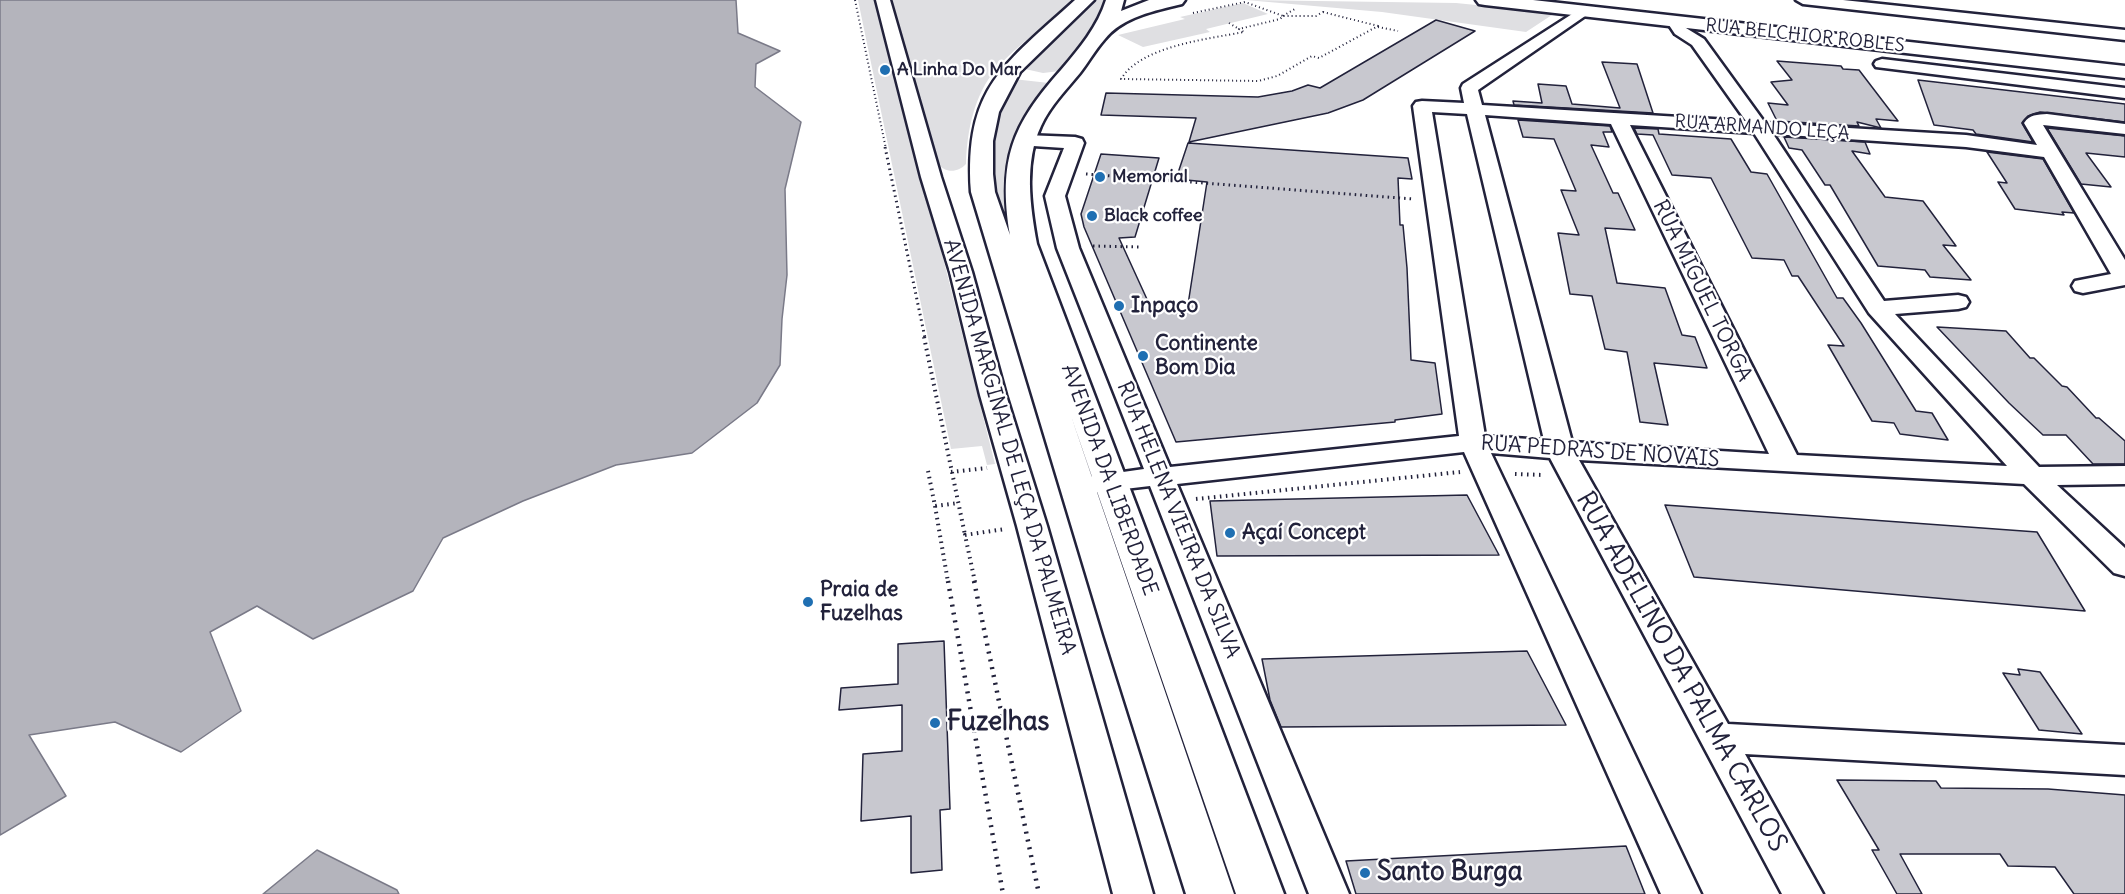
<!DOCTYPE html>
<html>
<head>
<meta charset="utf-8">
<style>
	body { margin:0 }
	canvas { display:block; background:#fff }
</style>
</head>
<body>
<canvas width="2125" height="894"></canvas>
<script>
const g = document.querySelector('canvas').getContext('2d');
g.lineJoin = 'round';
function fill(path, color) {
  g.fillStyle = color;
  g.fill(path, 'evenodd');
}
function stroke(path, color, width, dash) {
  g.strokeStyle = color;
  g.lineWidth = width;
  g.lineCap = dash ? 'butt' : 'round';
  g.setLineDash(dash || []);
  g.stroke(path);
}
function drawText(font, color, halo, rows, align = 'center') {
  g.font = font + ' Delius,sans-serif';
  g.lineWidth = 4.5;
  g.setLineDash([]);
  g.textBaseline = 'middle';
  g.strokeStyle = halo;
  g.fillStyle = color;
  for (const [text, x, y, turn = 0] of rows) {
    g.save();
    g.translate(x, y);
    g.rotate((+turn || 0) * Math.PI / 180);
    g.textAlign = isNaN(turn) ? turn : align;
    if (halo) g.strokeText(text, 0, 0);
    g.fillText(text, 0, 0);
    g.restore();
  }
}
const green = new Path2D(`
	M858,0H878L995,464L987,465L982,446L951,449Z
	M892,0H1071C1049,26 1018,43 996,69C974,95 967,131 966,164C958,173 945,173 938,164Z
	M1094,0H1107L1093,27L1060,71L1043,73L1025,69L1024,66Z
	M1246,0L1456,3L1555,13L1526,32L1382,12Z
	M1243,3L1268,14L1206,29L1210,32L1143,47L1118,35L1185,19L1180,17Z
	M1013,79L1049,83L1019,129L1011,162L1019,257C1002,214 982,173 993,126C997,110 1007,94 1013,79Z`);
const water = new Path2D(`
	M0,0H736L738,33L780,51L756,64L755,87L801,122L785,189L787,275L782,319L780,365L757,403L692,453L616,465L523,501L443,538L413,591L313,639L257,606L210,632L241,711L181,752L115,722L29,735L66,796L0,835Z
	M317,850L397,890L399,894H263Z`);
const building = new Path2D(`
	M1436,20L1475,31L1363,100L1328,113L1189,142L1196,118L1101,115L1106,93L1258,97L1292,91L1308,85L1320,88Z
	M1777,61L1841,66L1843,69L1859,70L1898,121L1876,119L1881,128L1857,122L1859,126L1777,121L1768,103L1788,105L1771,82L1792,80Z
	M1602,62L1637,64L1653,113L1514,105L1513,101L1542,103L1538,84L1566,86L1572,104L1620,108Z
	M1918,80L2125,104V122L2040,112L2028,116L2022,123L2033,142L1976,134L1973,130L1934,125Z
	M1518,120L1610,126L1612,132H1603L1609,147L1591,145L1613,193H1618L1635,230L1605,228L1617,283L1665,288L1682,335L1695,337L1707,368L1654,363L1668,425L1640,422L1627,352L1605,349L1592,296L1570,294L1558,233L1579,235L1561,190L1576,191L1554,139L1523,137Z
	M1634,128L1658,129L1659,134L1731,139L1751,172L1767,174L1837,298H1843L1861,323L1916,411L1932,413L1948,440L1900,434L1894,423L1872,421L1828,345L1844,346L1798,276H1792L1784,260L1752,258L1711,178L1672,175L1653,135L1637,134Z
	M2047,128L2125,136V157L2086,153L2111,187L2081,184Z
	M1784,137L1865,142L1870,154L1852,151L1885,197L1923,201L1956,246L1943,245L1971,280L1930,277L1925,270L1878,266L1830,185H1825L1802,150L1789,148Z
	M1188,143L1408,158L1412,179L1398,178L1400,225H1403L1407,268L1411,360L1435,363L1442,414L1395,420V422L1176,442L1084,227L1081,214L1101,154L1159,158L1135,237L1119,238L1151,308L1187,311L1207,182L1176,179Z
	M1987,152L2043,159L2074,213L2062,212L2064,215L2015,209L1998,182L2007,183Z
	M1937,327L2006,331L2030,358H2034L2062,386L2067,387L2096,418H2099L2125,441V464H2093L2066,435H2043L2009,403Z
	M1467,495L1499,555L1217,556L1210,501Z
	M1665,505L2037,532L2085,611L1694,577Z
	M944,641L950,809L940,810L942,870L911,873V816L861,821L863,754L902,751V705L839,710L841,688L898,684V644Z
	M1527,651L1566,725L1281,727L1270,700L1262,659Z
	M2018,669L2040,672L2082,734L2039,730L2003,673L2020,675Z
	M1837,780L1936,781L1941,788L2048,789L2125,795V894H2074L2055,867L2008,866L2000,854H1900L1922,894H1897L1872,850H1879Z
	M1626,846L1645,894H1356L1346,861Z`);
const pathFar3 = new Path2D(`
	M855,0L886,149
	M1323,12L1378,26L1319,58L1312,56L1277,76L1258,81L1121,79C1141,46 1208,39 1244,32L1239,29L1280,19L1283,16H1316Z
	M1193,13L1245,2L1283,16
	M1283,16L1295,9
	M1229,23L1239,29
	M1378,27L1398,31`);
const pathFar2 = new Path2D(`
	M885,147L925,338
	M1086,174L1413,199
	M1093,246L1139,247`);
const pathFar1 = new Path2D(`
	M924,337L965,535
	M928,471L935,506L958,503
	M951,472L987,468
	M1515,474L1544,475
	M1196,499L1460,472
	M935,506L948,582
	M975,582L965,535L1005,529`);
const path = new Path2D(`
	M948,581L1003,894
	M974,581L1039,894`);
const minor = new Path2D(`
	M876,0H890L941,177L972,272L1006,395L1047,526L1153,894H1113L1017,526L980,395L950,272L921,177Z
	M1796,0H1843L2125,30V40L1803,4Z
	M1583,7L1588,8L1590,11L1588,14L1478,90L1482,105L1746,121L1692,45L1675,34L1667,22L1675,17L1680,19L1686,28L1704,39L1765,123L1966,135L2037,145L2024,123C2030,114 2037,115 2047,114L2125,124V134L2043,125L2125,260V285L2083,293L2075,291L2072,286L2075,281L2111,274L2044,157L1966,147L1773,134L1884,301L1958,295L1966,297L1969,302L1966,307L1958,309L1895,314L2039,467L2125,466V484L2057,485L2125,548V576L2114,573L2024,484L1579,460L1728,724L2125,745V775L1745,754L1823,894H1782L1550,458L1491,453L1701,894H1661L1464,452L1177,484L1349,894H1309L1150,486L1091,493L1081,490L1077,484L1081,478L1144,469L1057,248L1045,196L1064,148L1018,145L1016,141L1018,137L1025,135L1075,137L1082,139L1084,143L1065,196L1079,248L1170,467L1459,436L1413,106L1416,102L1422,101L1464,103L1461,88L1463,84ZM1432,112L1467,114L1544,440L1485,436ZM1485,115L1611,124L1769,454L1572,442ZM1630,125L1754,133L1869,313L2007,466L1797,455Z
	M1882,59L2125,88V98L1876,67L1874,64L1876,61Z`);
const major = new Path2D(`
	M1075,0H1094L1020,72L999,112L993,141V174L995,192L1010,235C998,160 1012,125 1061,70C1079,49 1098,26 1106,0H1124L1121,11L1149,0H1185L1182,4C1155,11 1123,16 1104,40C1095,50 1088,63 1080,73C1066,90 1050,106 1041,126C1024,162 1030,206 1037,244L1284,894H1236L1070,413L1234,894H1186L1105,637L971,192C964,87 1004,65 1075,0Z
	M1476,0H1533L2125,66V78L1485,5L1479,4Z`);
const markers = [
	[885,70,6,"#1f6fb2"],
	[1100,177,6,"#1f6fb2"],
	[1092,216,6,"#1f6fb2"],
	[1119,306,6,"#1f6fb2"],
	[1143,356,6,"#1f6fb2"],
	[1230,533,6,"#1f6fb2"],
	[808,602,6,"#1f6fb2"],
	[935,723,6,"#1f6fb2"],
	[1365,873,6,"#1f6fb2"]
];
const farStreetnames = [
	["RUA BELCHIOR ROBLES",1805,36,6],
	["RUA ARMANDO LEÇA",1762,128,4]
];
const farPoinames = [
	["A Linha Do Mar",897,70],
	["Memorial",1112,177],
	["Black coffee",1104,216]
];
const streetNames = [
	["RUA MIGUEL TORGA",1702,291,64],
	["AVENIDA MARGINAL DE LEÇA DA PALMEIRA",1009,447,74],
	["RUA PEDRAS DE NOVAIS",1600,452,4],
	["AVENIDA DA LIBERDADE",1109,480,70],
	["RUA HELENA VIEIRA DA SILVA",1178,520,68]
];
const poiNames = [
	["Inpaço",1131,306],
	["Continente",1155,344],
	["Bom Dia",1155,368],
	["Açaí Concept",1242,533],
	["Praia de",820,590],
	["Fuzelhas",820,614]
];
const nearStreetnames = [
	["RUA ADELINO DA PALMA CARLOS",1681,672,61]
];
const nearPoinames = [
	["Fuzelhas",947,723],
	["Santo Burga",1377,873]
];
fill(green, '#dfdfe2');
fill(water, '#b4b4bc');
stroke(water, '#7a7a88', 1.5);
fill(building, '#c8c8cf');
stroke(building, '#22223b', 1.5);
stroke(minor, '#22223b', 5);
stroke(major, '#22223b', 5);
stroke(pathFar3, '#22223b', 2, [1, 3]);
stroke(pathFar2, '#22223b', 3, [1.5, 4]);
stroke(pathFar1, '#22223b', 4, [1.5, 4.5]);
stroke(path, '#22223b', 4.5, [2, 6]);
fill(minor, '#fff');
fill(major, '#fff');
for (const [x, y, r, color] of markers) {
  const dot = new Path2D();
  dot.arc(x, y, r, 0, 2 * Math.PI);
  g.fillStyle = color;
  g.fill(dot);
  stroke(dot, '#fff', 2);
}
drawText('18px', '#22223b', '#fff', farStreetnames);
drawText('bold 18px', '#22223b', '#fff', farPoinames, 'left');
drawText('21px', '#22223b', '#fff', streetNames);
drawText('bold 21px', '#22223b', '#fff', poiNames, 'left');
drawText('26px', '#22223b', '#fff', nearStreetnames);
drawText('bold 26px', '#22223b', '#fff', nearPoinames, 'left');
</script>
</body>
</html>
